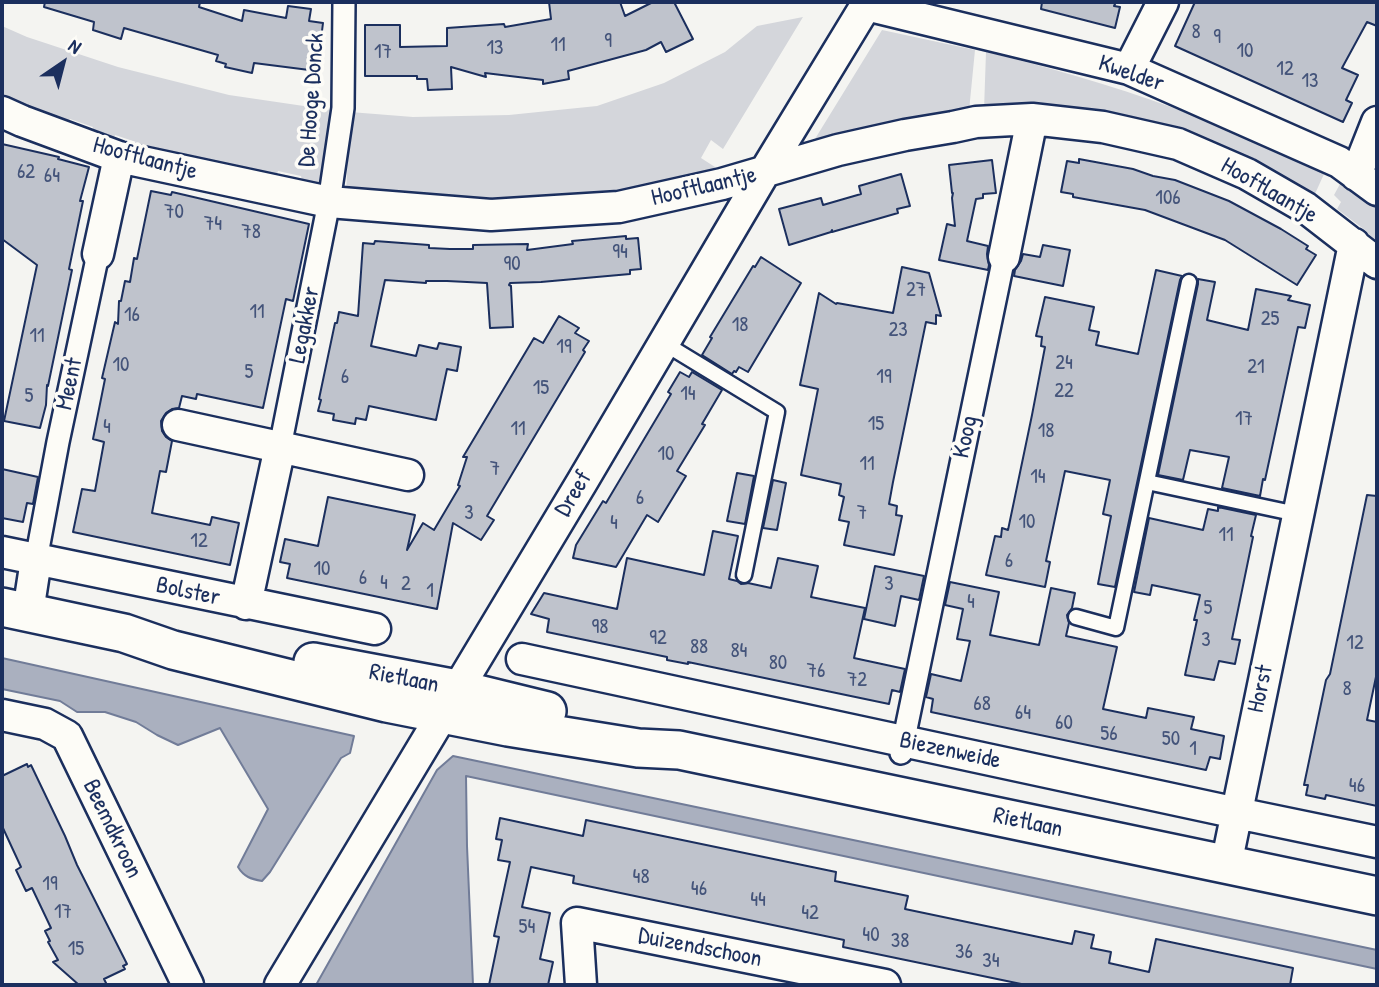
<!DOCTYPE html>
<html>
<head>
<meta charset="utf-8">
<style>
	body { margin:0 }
	#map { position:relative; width:1379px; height:987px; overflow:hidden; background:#f4f4f1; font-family:"Patrick Hand",sans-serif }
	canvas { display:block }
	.frame { position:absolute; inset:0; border:4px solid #1b2f5e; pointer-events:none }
	.north { position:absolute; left:28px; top:28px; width:70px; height:70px; -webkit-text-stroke:5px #fdfcf7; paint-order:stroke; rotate:35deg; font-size:19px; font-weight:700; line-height:28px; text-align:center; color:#1b2f5e }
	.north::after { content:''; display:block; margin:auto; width:24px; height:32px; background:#1b2f5e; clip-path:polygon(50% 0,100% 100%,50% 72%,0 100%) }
</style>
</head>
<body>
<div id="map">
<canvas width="1379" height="987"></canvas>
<div class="frame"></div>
<div class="north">N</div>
</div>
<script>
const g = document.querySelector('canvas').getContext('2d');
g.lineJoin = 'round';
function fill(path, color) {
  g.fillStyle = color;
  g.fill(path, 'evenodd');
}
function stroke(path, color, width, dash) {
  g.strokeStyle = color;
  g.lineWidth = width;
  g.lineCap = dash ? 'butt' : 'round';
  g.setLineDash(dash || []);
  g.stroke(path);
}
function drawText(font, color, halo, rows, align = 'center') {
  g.font = font + ' "Patrick Hand",sans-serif';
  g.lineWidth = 7;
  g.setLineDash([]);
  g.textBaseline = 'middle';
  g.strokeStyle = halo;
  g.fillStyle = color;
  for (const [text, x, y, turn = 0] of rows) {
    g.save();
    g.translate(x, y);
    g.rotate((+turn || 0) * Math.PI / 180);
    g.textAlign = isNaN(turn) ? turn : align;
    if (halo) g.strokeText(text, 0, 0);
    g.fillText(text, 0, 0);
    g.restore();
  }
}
const green = new Path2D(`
	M803,17L723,149L711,140L701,158L715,167L708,177C621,194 531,204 442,202C410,201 378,197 346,194L350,112L413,117L509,115L597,106L664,83L725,52L757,26Z
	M2,26L27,37L118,67L229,95L331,110L324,190L304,189L301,176L278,171L274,182L141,151L139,143L115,135L113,141L92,132L93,127L70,119L66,125L2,102Z
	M882,30L975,50L969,111L938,112L810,147Z
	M986,52C1048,67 1111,85 1171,107C1223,126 1274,150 1324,174L1314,196L1252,162L984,110Z
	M1340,184L1377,208V243L1365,230L1337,209L1341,202L1334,195Z`);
const water = new Path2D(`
	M2,658L354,736L350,753L341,758L270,872L262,881C251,879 244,877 238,867L268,809L220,728L178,745L157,735L136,722L105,712H77L60,701L2,689Z
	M453,756L1377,950V969L466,776L467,846L473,985H316L437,770Z`);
const building = new Path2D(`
	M45,2H200L199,7L242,21L244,10L286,18L288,6L311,9L309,21L323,23L317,71L254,63L252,73L225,67L226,64L216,61L218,55L124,28L121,39L93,30L94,22L44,7Z
	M549,2H620L625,16L653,2H674L693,39L666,52L661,42L646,50L568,71L569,79L543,84V80L485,73L486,77L451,67L452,89L428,90L427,79H417V76H365V25H400V47L447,46V28L504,24L505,27L551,19Z
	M1042,2H1116L1114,6L1120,7L1115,28L1041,9Z
	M1195,2H1377V26L1367,22L1342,68L1358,75L1346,100L1352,103L1343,122L1175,46Z
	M2,144L59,157L58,159L89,167L80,201H83L69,269L72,270L48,386L47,385L46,405L40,428L4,421L37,265L2,239Z
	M1079,159L1133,169L1153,176L1175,180L1229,201L1281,229L1308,246L1306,249L1316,255L1297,285L1225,240L1145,210L1073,197V194L1061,192L1067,161L1079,163Z
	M992,160L996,193L983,194V198L976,199L967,241L988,246L987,254L989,265L988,270L939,260L947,224L955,226L952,198L953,193H952L949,165Z
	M901,174L910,206L897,209L898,213L832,232V230L831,232L789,245L779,209L821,198L823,205L861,194L859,186Z
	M151,191L171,195L172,192L309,224L293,301L286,299L263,408L197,394L196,399L182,396L179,408L172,409L166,413L161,421L162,431L166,437L172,441L166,472L160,471L152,513L210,525L212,517L239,523L230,565L73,532L82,489L95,491L104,442L93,439L105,379L102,378L115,322L118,324L119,301H121L125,281L130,282L134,258L137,259Z
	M626,236V239L638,238L641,269L630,270V274L541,282L510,283L509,285L511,286L513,327L490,328L487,283L447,281H426V283L385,280L371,346L416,356L419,345L437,349L439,343L461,347L457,371L447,369L436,420L369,406L366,420L356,418L355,424L333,420L334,414L318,411L321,400L319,399L335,323H337L339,312L358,316L363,243L374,244L375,241L429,245V248L450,249H473V245L528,244L527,250L573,244L572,241Z
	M1043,245L1070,250L1063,286L1014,276L1015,270L1021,261L1023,254L1040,257Z
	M761,257L801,283L748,372L739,367L736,372L734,371L732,374L702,355L712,338L710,337L753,266L755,267Z
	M902,267L929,273L941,316L936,315V324L926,322L893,482L889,504L897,506L896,515L902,516L894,555L844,545L849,522L839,520L844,497L839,495L841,484L801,475L818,389L800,385L819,293L836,304L837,303L893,313Z
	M1156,270L1182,276L1180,280L1115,587L1098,584L1111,516L1103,514L1110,480L1065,471L1046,561L1050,562L1045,587L986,575L995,536L1001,537L1002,528L1008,530L1032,415L1045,347L1041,346L1042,337L1036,336L1045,297L1094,307L1089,330L1099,332L1096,345L1138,354Z
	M1198,279L1215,282L1207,320L1248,330L1256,289L1291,296L1288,300L1310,305L1305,328L1298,327L1265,480L1263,479L1260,496L1222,488L1229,457L1190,450L1183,480L1158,475L1198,284Z
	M559,316L579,328L575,333L589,341L583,350L585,352L487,516L494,520L481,540L453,523L437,609L287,578L290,564L280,562L285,539L318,546L328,497L415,515L407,550L423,523L434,530L460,486L458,485L467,457H463L534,338L543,343Z
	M680,372L689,377L692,372L722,390L702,424L705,425L677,471L686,476L658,522L647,515L616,567L573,558L576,545L603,501L606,503L671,394L668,392Z
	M2,469L38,477L33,504L27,503L23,522L2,518Z
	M737,473L754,476L745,524L727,521Z
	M773,480L786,483L777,530L763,528Z
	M1367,495L1377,496V672L1367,720L1377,722V806L1326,795L1325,799L1306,795L1308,785H1304L1326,680L1330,674Z
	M1218,507L1256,515L1251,536L1253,537L1232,639L1240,640L1235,664L1219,661L1214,680L1185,675L1197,620H1194L1200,595L1152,585L1150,595L1134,592L1149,518L1203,530L1208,509L1218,511Z
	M713,531L738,536L729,579L737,581L741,584L748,583L771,588L778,558L818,566L811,597L865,608L854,658L905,669L900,692L892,690L889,704L688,662V664L667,660V657L547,632L549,619L531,614L544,593L617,609L627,558L704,575Z
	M875,566L924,576L919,600L901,596L895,626L864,619Z
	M950,582L999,592L990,635L1039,645L1051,588L1075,593L1072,608L1067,615L1069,623L1066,636L1117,647L1103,709L1146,718L1148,708L1194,717L1191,729L1224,736L1220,759L1210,757L1206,770L931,712L933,699L926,697L931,674L961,681L970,641L957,639L963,609L945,605Z
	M27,764L28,767L31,765L65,836L77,865L127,964L123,966L125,969L104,979L107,985H79L53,962L58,960L48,942L50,941L45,931L51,928L32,888L26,891L16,870L21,867L2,826V776Z
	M500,818L583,836L586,820L836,872L835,881L908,896L905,909L1072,944L1075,931L1094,935L1091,948L1111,952L1109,963L1149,972L1156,939L1293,968L1290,985H1026L843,947L844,940L573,883L574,876L531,867L522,907L550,913L540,959L553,962L548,985H489L499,937L494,936L510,862L498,860L502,840L496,839Z`);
const service = new Path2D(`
	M662,342L777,412L744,575
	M1147,482L1297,514
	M1076,617L1116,628L1189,282`);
const pedestrian = new Path2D(`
	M280,447L329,202L343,108L344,2
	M36,560L58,442L98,254
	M901,753L1004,257`);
const minor = new Path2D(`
	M866,5L1129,69L1339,162L1377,190
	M1129,69L1163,2
	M2,112L22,121L119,157L329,202L491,215L619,207L722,184L838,150L905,135L953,127L976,122L1032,119L1103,127L1178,144L1247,174L1306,208L1377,263
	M1356,175L1377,122
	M98,254L119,157
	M1004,257L1032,119
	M178,425L408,475
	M2,552L375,629
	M246,604L280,447
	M28,612L36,560
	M522,659L1237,813L1377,842
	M2,715L45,724L67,736L188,985
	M1226,865L1354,244
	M280,985L582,482L764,173L868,2
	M581,985L577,923L885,985`);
const tertiary = new Path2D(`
	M2,607L124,633L173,650L387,703L508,727L638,748L679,750L1377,896
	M313,662L457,689L547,711`);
const numberNames = [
	["8",1196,32],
	["9",1217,37],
	["9",608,41],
	["11",558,45],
	["13",495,48],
	["10",1245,51],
	["17",383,52],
	["12",1285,69],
	["13",1310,81],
	["62",26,172],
	["64",52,176],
	["106",1168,198],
	["70",174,212],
	["74",213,224],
	["78",251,232],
	["94",620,252],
	["90",512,264],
	["27",916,290],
	["11",257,312],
	["16",132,315],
	["25",1270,319],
	["18",740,325],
	["23",898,330],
	["11",37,336],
	["19",564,347],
	["24",1064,363],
	["10",121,365],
	["21",1256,367],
	["5",249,372],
	["6",345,377],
	["19",884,377],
	["15",541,388],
	["22",1064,391],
	["14",688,394],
	["5",29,396],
	["17",1244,419],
	["15",876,424],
	["4",107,427],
	["11",518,429],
	["18",1046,431],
	["10",666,454],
	["11",867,464],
	["7",495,469],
	["14",1038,477],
	["6",640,498],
	["3",469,513],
	["7",862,513],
	["10",1027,522],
	["4",614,523],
	["11",1226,535],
	["12",199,541],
	["6",1009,561],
	["10",322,569],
	["6",363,578],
	["4",384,583],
	["2",406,584],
	["3",889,584],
	["1",430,591],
	["4",971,602],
	["5",1208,608],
	["98",600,627],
	["92",658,638],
	["3",1206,640],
	["12",1355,643],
	["88",699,647],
	["84",739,651],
	["80",778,663],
	["76",816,671],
	["72",857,680],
	["8",1347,689],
	["68",982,704],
	["64",1023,713],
	["60",1064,723],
	["56",1109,734],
	["50",1171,739],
	["1",1193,749],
	["46",1357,786],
	["48",641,877],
	["19",50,884],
	["46",699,889],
	["44",758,900],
	["17",63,912],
	["42",810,913],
	["54",527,927],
	["40",871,935],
	["38",900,941],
	["15",76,949],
	["36",964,952],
	["34",991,961]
];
const streetNames = [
	["Kwelder",1131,74,19],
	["De Hooge Donck",312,100,-86],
	["Hooftlaantje",145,159,15],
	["Hooftlaantje",704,187,-13],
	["Hooftlaantje",1269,191,30],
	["Legakker",305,325,-79],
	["Meent",70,384,-78],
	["Koog",966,437,-78],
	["Dreef",574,494,-59],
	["Bolster",188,592,12],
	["Rietlaan",404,679,11],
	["Horst",1261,689,-78],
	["Biezenweide",950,751,12],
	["Rietlaan",1028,823,12],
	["Beemdkroon",112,829,64],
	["Duizendschoon",700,948,11]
];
fill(green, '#d4d6db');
fill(water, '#aab0bf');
stroke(water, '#717c98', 2);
fill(building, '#bfc3cc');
stroke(building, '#1b2f5e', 2);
stroke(service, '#1b2f5e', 19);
stroke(pedestrian, '#1b2f5e', 26);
stroke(minor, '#1b2f5e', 35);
stroke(tertiary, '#1b2f5e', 42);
stroke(service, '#fdfcf7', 14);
stroke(pedestrian, '#fdfcf7', 21);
stroke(minor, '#fdfcf7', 30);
stroke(tertiary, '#fdfcf7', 37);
drawText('21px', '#44547a', null, numberNames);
drawText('24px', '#1b2f5e', '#fdfcf7', streetNames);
</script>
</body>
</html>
